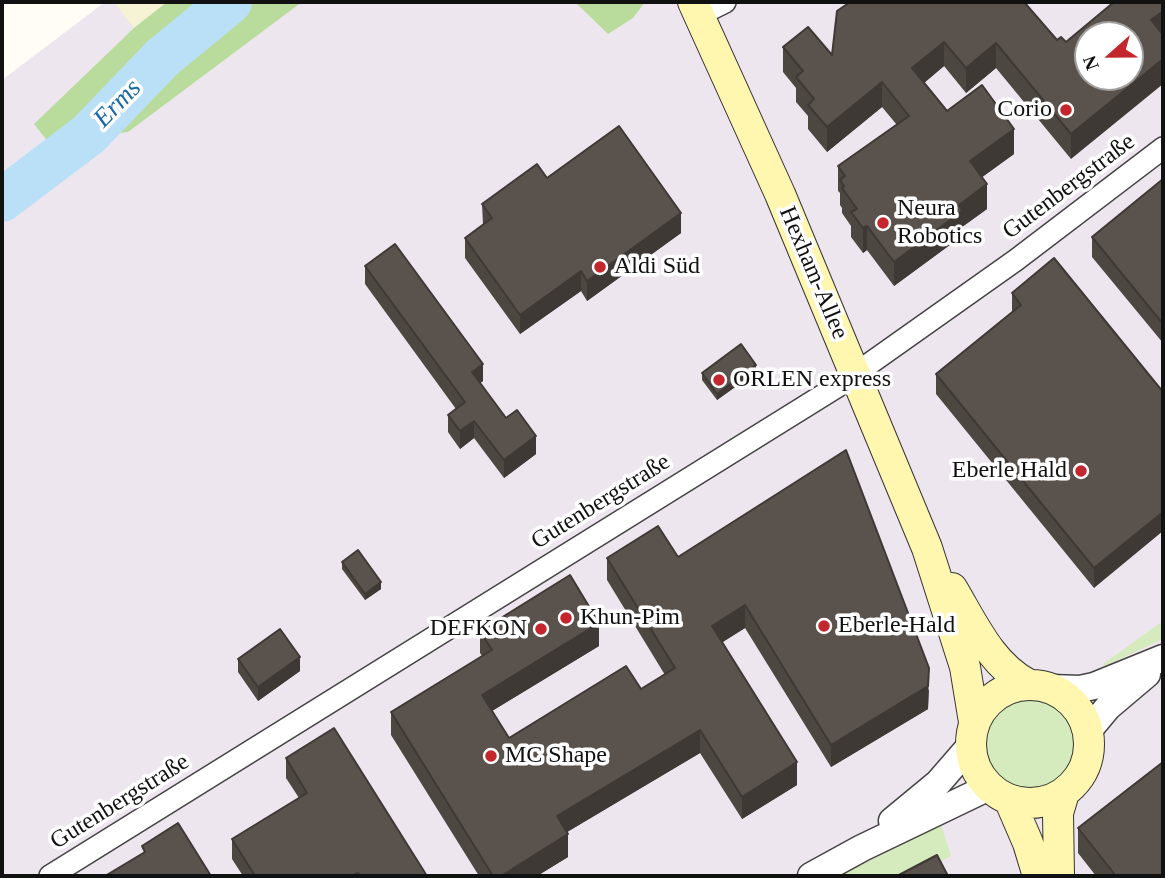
<!DOCTYPE html>
<html>
<head>
<meta charset="utf-8">
<style>
	body { margin:0 }
	#map { position:relative; width:1165px; height:878px; overflow:hidden; background:#fffdf5; font-family:"Times New Roman",serif }
	canvas { display:block }
	.frame { position:absolute; inset:0; border:4px solid #111; pointer-events:none }
	.north { position:absolute; left:1074px; top:21px; width:70px; height:70px; box-sizing:border-box; background:#fff; border:2px solid #a0a0a0; border-radius:50%; rotate:249deg; font-size:19px; font-weight:700; line-height:28px; text-align:center; color:#111 }
	.north::after { content:''; display:block; margin:auto; width:24px; height:32px; background:#c4262e; clip-path:polygon(50% 0,100% 100%,50% 72%,0 100%) }
</style>
</head>
<body>
<div id="map">
<canvas width="1165" height="878"></canvas>
<div class="frame"></div>
<div class="north">N</div>
</div>
<script>
const g = document.querySelector('canvas').getContext('2d');
g.lineJoin = 'round';
function fill(path, color) {
  g.fillStyle = color;
  g.fill(path, 'evenodd');
}
function stroke(path, color, width, dash) {
  g.strokeStyle = color;
  g.lineWidth = width;
  g.lineCap = dash ? 'butt' : 'round';
  g.setLineDash(dash || []);
  g.stroke(path);
}
function drawText(font, color, halo, rows, align = 'center') {
  g.font = font + ' "Times New Roman",serif';
  g.lineWidth = 7;
  g.setLineDash([]);
  g.textBaseline = 'middle';
  g.strokeStyle = halo;
  g.fillStyle = color;
  for (const [text, x, y, turn = 0] of rows) {
    g.save();
    g.translate(x, y);
    g.rotate((+turn || 0) * Math.PI / 180);
    g.textAlign = isNaN(turn) ? turn : align;
    if (halo) g.strokeText(text, 0, 0);
    g.fillText(text, 0, 0);
    g.restore();
  }
}
const industrial = new Path2D(`
	M105,2H1163V876H2V80ZM1088,35H1130V77H1088Z`);
const farmland = new Path2D(`
	M114,2H167L134,28Z`);
const green = new Path2D(`
	M1163,621V639L1105,666L1103,664Z
	M984 743a47 47 0 1 1 94 0a47 47 0 1 1-94 0Z
	M941,824L951,856L913,876H839Z`);
const forest = new Path2D(`
	M167,2H302L128,132L49,143L34,124L134,28Z
	M575,2H645L633,18L608,34Z`);
const river = new Path2D(`
	M2,200L89,134L162,58L230,2`);
const minor = new Path2D(`
	M699,15L725,2
	M50,876L838,386L1016,260L1163,148`);
const tertiary = new Path2D(`
	M1051,688L1080,689L1094,686L1163,658
	M1088,731L1108,707L1147,674
	M892,821L938,783L971,745
	M811,876L862,848L989,787`);
const secondary = new Path2D(`
	M693,2L780,194L927,548L965,667L974,722
	M952,588C973,623 991,665 1028,684
	M971 744a59 59 0 1 1 118 0a59 59 0 1 1-118 0Z
	M1009,799L1028,843L1038,876
	M1059,876L1058,813L1064,793`);
const wall = new Path2D(`
	M1114,2L1071,159L996,68L966,93L944,66L924,83L947,111L1014,154L982,177L987,209L962,227V236L894,286L867,250L863,253L851,237V226L842,213V208L840,205V193L838,191V166L897,125L882,107L827,152L808,129V116L796,102V88L783,72V47L832,55L1026,5L1057,40L1066,42Z
	M547,178L681,233L587,301L581,291L520,334L465,258V238L483,225L482,204Z
	M1163,179V343L1092,257V237Z
	M365,266L483,381L480,383L506,418L536,454L504,478L474,438L460,449L448,432V415L456,409L365,284Z
	M1012,293L1163,392L1094,588L936,394V374L1012,312Z
	M756,372L717,400L702,380V373Z
	M678,557L929,690L928,709L831,767L745,628L722,642L797,785L742,819L700,753L567,832L568,857L537,876H479L391,735V712L482,656L480,653V631L599,646L492,711L509,738L641,689L665,675L607,580V558Z
	M342,562L381,589L365,600L342,569Z
	M238,659L300,671L258,701L238,672Z
	M286,758L427,876H243L232,859V839L299,798L286,778Z
	M1078,828L1163,876H1096L1078,853Z`);
const shadedWall = new Path2D(`
	M1163,11V35L1151,20Z
	M944,42V66L912,93V68Z
	M996,43V68L966,93V68Z
	M1163,59V84L1071,159V134Z
	M882,82V107L827,152V127Z
	M1014,129V154L970,186V161Z
	M987,184V209L962,227V236L894,286V262L959,205Z
	M681,213V233L587,301V281Z
	M867,226V250L863,253V228Z
	M581,271V291L520,334V315Z
	M483,364V381L472,389V372Z
	M756,365V372L717,400V394Z
	M474,421V438L460,449V431Z
	M536,436V454L504,478V460Z
	M1163,512V531L1094,588V568Z
	M381,582V589L365,600V594Z
	M745,605V628L712,649V626Z
	M599,623V646L482,717V695Z
	M300,657V671L258,701V687Z
	M929,668L928,709L831,767V745Z
	M700,730V753L557,838V816Z
	M797,762V785L742,819V797Z
	M568,834V857L537,876H501Z`);
const building = new Path2D(`
	M850,2H1024L1057,40L1061,37L1066,42L1114,2H1163V11L1151,20L1163,35V59L1071,134L996,43L966,68L944,42L912,68L947,111L982,85L1014,129L970,161L987,184L959,205L962,211L894,262L867,226L863,228L851,212L857,209L842,188L844,186L840,180L845,176L838,166L909,116L882,82L827,127L808,105L814,99L796,77L803,71L783,47L808,27L832,55L837,11ZM1088,35H1130V77H1088Z
	M619,126L681,213L587,281L581,271L520,315L465,238L492,218L482,204L537,164L547,178Z
	M1163,179V324L1092,237Z
	M395,244L483,364L472,372L506,418L517,410L536,436L504,460L474,421L460,431L448,415L465,402L365,266Z
	M1054,258L1163,392V512L1094,568L936,374L1021,305L1012,293Z
	M741,344L756,365L717,394L702,373Z
	M846,450L929,668L928,686L831,745L745,605L712,626L797,762L742,797L700,730L557,816L568,834L501,876H493L391,712L492,650L480,631L570,575L599,623L482,695L509,738L626,666L641,689L675,668L607,558L658,526L678,557Z
	M358,550L381,582L365,594L342,562Z
	M280,629L300,657L258,687L238,659Z
	M334,728L427,876H360L358,873L352,876H255L232,839L307,793L286,758Z
	M1163,762V876H1116L1078,828Z
	M178,823L211,876H105L145,852L142,846Z
	M937,855L948,876H897Z`);
const markers = [
	[1066,110,7,"#c4262e"],
	[883,223,7,"#c4262e"],
	[600,267,7,"#c4262e"],
	[719,380,7,"#c4262e"],
	[1081,471,7,"#c4262e"],
	[566,618,7,"#c4262e"],
	[824,626,7,"#c4262e"],
	[541,629,7,"#c4262e"],
	[491,756,7,"#c4262e"]
];
const poiNames = [
	["Corio",1052,110,"right"],
	["Neura",897,209],
	["Robotics",897,237],
	["Aldi Süd",614,267],
	["ORLEN express",733,380],
	["Eberle Hald",1067,471,"right"],
	["Khun-Pim",580,618],
	["Eberle-Hald",838,626],
	["DEFKON",527,629,"right"],
	["MC Shape",505,756]
];
const streetNames = [
	["Gutenbergstraße",1069,187,-37],
	["Hexham-Allee",813,273,67],
	["Gutenbergstraße",601,502,-32],
	["Gutenbergstraße",120,802,-32]
];
const waterNames = [
	["Erms",118,104,-46]
];
fill(industrial, '#eee6ef');
fill(farmland, '#f6f3d4');
fill(green, '#d5ebbd');
fill(forest, '#b9dc9c');
stroke(river, '#b9e0f7', 44);
stroke(minor, '#444', 24);
stroke(tertiary, '#444', 29);
stroke(secondary, '#333', 32);
stroke(minor, '#fff', 21);
stroke(tertiary, '#fff', 26);
stroke(secondary, '#fff6b0', 30);
fill(wall, '#4d4742');
fill(shadedWall, '#3f3936');
fill(building, '#5a524d');
stroke(building, '#3f3936', 2);
for (const [x, y, r, color] of markers) {
  const dot = new Path2D();
  dot.arc(x, y, r, 0, 2 * Math.PI);
  g.fillStyle = color;
  g.fill(dot);
  stroke(dot, '#fff', 2.5);
}
drawText('24px', '#111', '#fff', poiNames, 'left');
drawText('24px', '#111', '#fff', streetNames);
drawText('italic 26px', '#1768a6', '#fff', waterNames);
</script>
</body>
</html>
